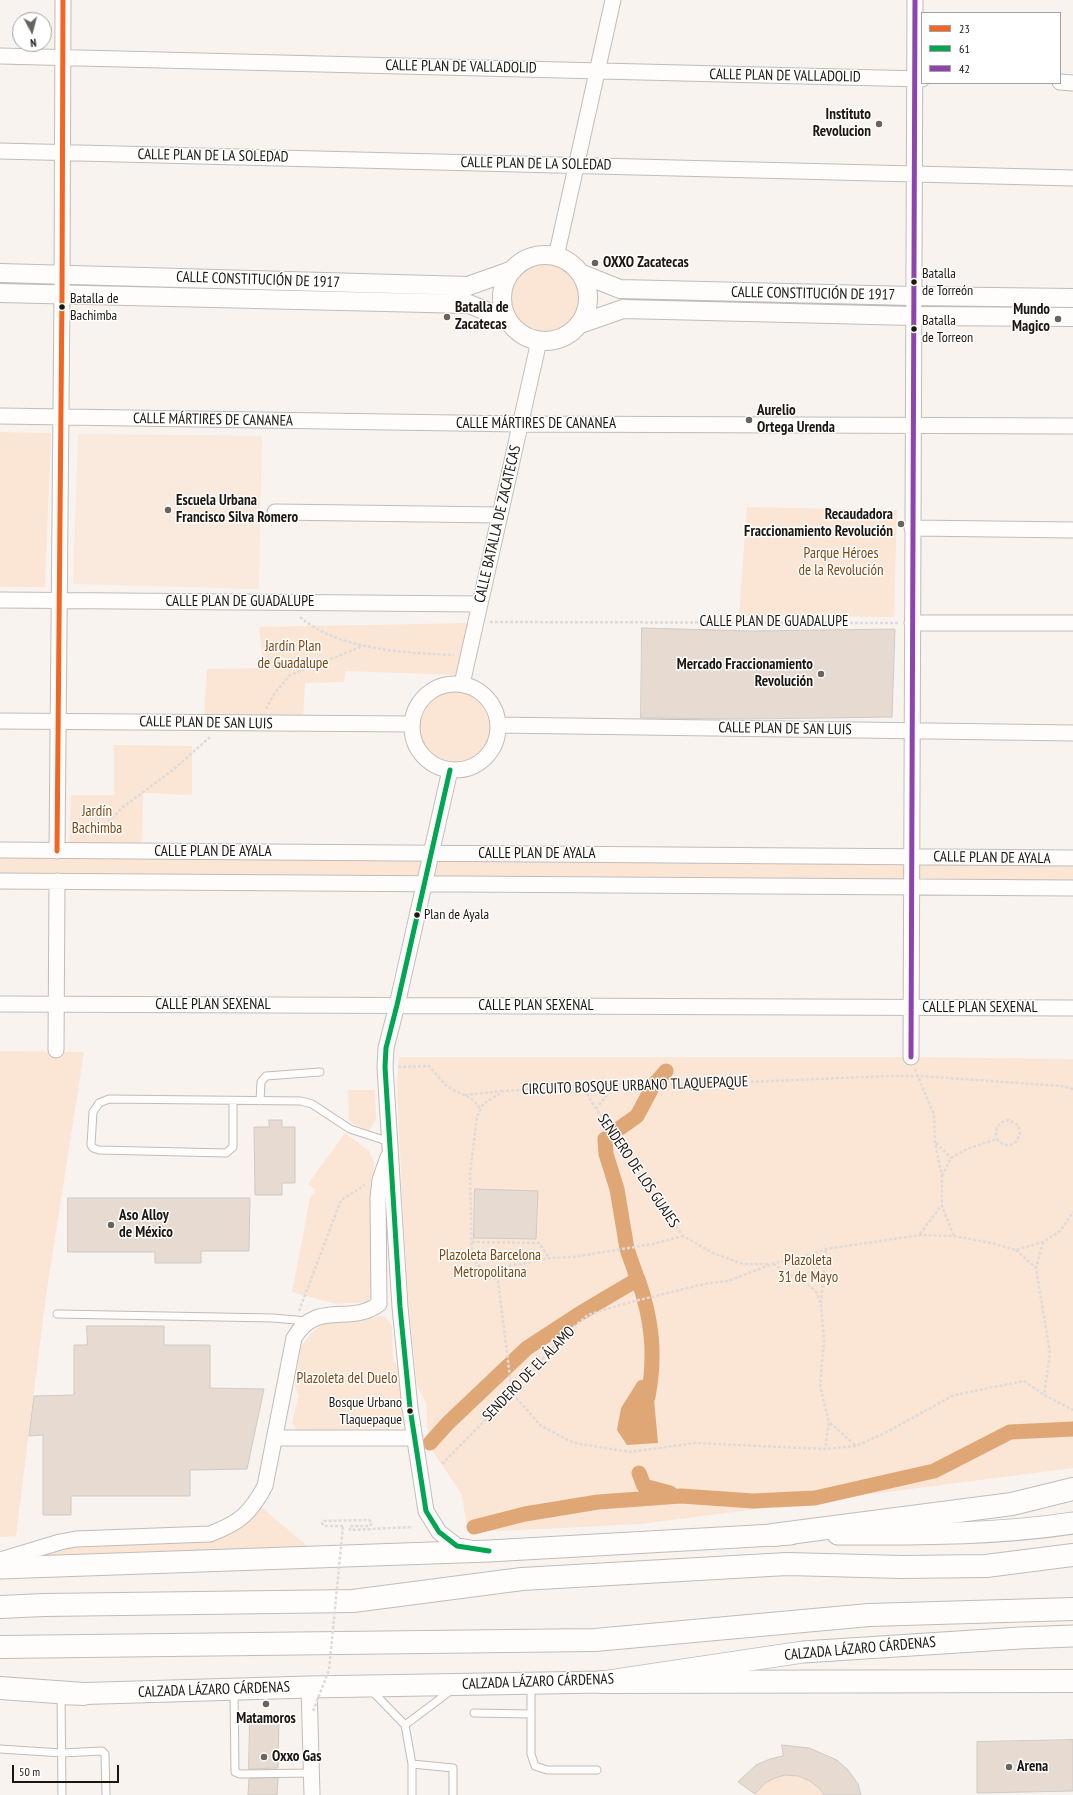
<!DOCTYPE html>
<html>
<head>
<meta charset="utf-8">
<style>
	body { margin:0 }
	#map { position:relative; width:1073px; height:1795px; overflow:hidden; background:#f8f3ee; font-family:"PT Sans Narrow",sans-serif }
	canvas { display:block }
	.legend { position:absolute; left:921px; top:12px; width:140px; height:72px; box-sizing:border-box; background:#fff; border:1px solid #a4a2a0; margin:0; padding:5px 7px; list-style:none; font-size:12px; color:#1c1611 }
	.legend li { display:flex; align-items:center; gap:8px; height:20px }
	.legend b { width:20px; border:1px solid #a4a2a0 }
	.north { position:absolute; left:12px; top:12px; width:40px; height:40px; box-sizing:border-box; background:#fff; border:1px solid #a4a2a0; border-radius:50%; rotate:173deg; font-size:11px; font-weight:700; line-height:16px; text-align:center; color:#1c1611 }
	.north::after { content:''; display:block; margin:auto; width:14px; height:18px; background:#69635e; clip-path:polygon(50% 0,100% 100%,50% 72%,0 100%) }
	.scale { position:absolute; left:12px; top:1765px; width:107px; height:18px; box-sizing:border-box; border:2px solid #1c1611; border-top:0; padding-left:5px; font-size:12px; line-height:14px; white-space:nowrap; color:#1c1611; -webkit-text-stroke:3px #fff; paint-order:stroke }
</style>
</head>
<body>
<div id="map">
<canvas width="1073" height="1795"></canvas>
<ul class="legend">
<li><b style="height:5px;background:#f26522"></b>23</li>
<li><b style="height:5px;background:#00a651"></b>61</li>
<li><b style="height:5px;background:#8e44ad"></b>42</li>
</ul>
<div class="north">N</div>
<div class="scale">50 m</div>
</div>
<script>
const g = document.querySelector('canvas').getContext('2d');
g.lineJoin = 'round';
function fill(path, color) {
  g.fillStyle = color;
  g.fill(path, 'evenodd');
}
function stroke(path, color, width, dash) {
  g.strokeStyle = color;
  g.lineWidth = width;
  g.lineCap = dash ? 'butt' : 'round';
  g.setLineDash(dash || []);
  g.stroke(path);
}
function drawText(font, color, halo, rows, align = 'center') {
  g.font = font + ' "PT Sans Narrow",sans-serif';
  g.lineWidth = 3;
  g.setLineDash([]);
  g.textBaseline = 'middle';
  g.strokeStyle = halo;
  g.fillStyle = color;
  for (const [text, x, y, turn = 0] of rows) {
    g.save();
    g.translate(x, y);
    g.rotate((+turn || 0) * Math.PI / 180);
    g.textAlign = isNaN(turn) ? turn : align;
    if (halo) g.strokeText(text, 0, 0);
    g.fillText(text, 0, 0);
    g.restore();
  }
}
const built = new Path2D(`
	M78,434L262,436L259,589L73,584Z`);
const green = new Path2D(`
	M503 298a42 42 0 1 1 84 0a42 42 0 1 1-84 0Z
	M0,432L51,433L45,587H0Z
	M747,507L897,510L894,617L739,616Z
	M470,623L455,675L346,671L344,682L305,683L303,719L204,717L207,669L264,668L259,627Z
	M412 727a43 43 0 1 1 86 0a43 43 0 1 1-86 0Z
	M114,745L192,746V795L143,793L142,844L69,848L71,795H114Z
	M0,851L427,858L425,883L0,881Z
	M431,853L911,861V886L429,883Z
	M1073,860V886L914,883V861Z
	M0,1051L84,1052L46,1296L16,1536L0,1537Z
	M399,1057H911L1073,1059V1468L641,1524L504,1531L468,1530L461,1493L429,1446L426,1403L417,1386L408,1293L400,1152L397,1085Z
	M348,1090H375L376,1119L369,1131L352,1123L349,1119Z
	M345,1133L369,1151L374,1162L378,1292L370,1302L336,1304L292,1292L310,1198L316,1190L308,1184Z
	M384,1316L392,1326L393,1360L399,1367L405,1422L398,1428L297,1430L292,1422L299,1395L295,1387L301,1347L311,1333L325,1323Z
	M260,1506L316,1553L0,1560L76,1539L210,1534Z
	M785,1775C802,1776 815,1781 824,1795H754C762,1783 772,1778 785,1775Z`);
const water = new Path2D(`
	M652,1377L658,1443L627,1445L617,1430L621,1408L638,1381Z`);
const canal = new Path2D(`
	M620,1128L637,1116L653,1086L666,1071
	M607,1138L605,1139L606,1154L617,1189L627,1249L641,1289
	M430,1443L448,1423L527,1348L579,1314L638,1279C652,1319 656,1355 648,1397
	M639,1473L644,1486L670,1493
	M474,1527L525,1514L598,1502L681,1496L753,1501L815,1498L934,1471L1010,1432L1073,1429`);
const building = new Path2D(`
	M642,628L751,631L895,629L892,717L748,719L641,718Z
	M269,1120H282V1127H295V1183H282V1195H255L254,1127H269Z
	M475,1189L538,1191L536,1239L474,1238Z
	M68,1198H250L249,1251H201V1263H155V1252H68Z
	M87,1326H164V1345H210V1388L264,1389L247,1469L190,1470V1496H71V1515H43V1435L29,1436L34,1396L74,1395V1345H87Z
	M250,1718L279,1719L278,1768L249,1769Z
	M1073,1740V1791L977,1793V1742Z
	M782,1745L809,1748L837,1760L848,1770L858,1784L861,1795H824L820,1789L810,1781L798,1776L785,1775L775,1778L765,1783L755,1794L738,1782L756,1765L770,1759L783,1756Z
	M278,1778L277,1795H248L249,1779Z`);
const path = new Path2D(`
	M300,617C338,650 406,653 454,655
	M490,622L899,623
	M266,709L274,694L290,675L363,646
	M94,836L123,807L174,769L210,737
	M398,1067L429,1066C434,1072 440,1079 446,1085C456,1094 477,1096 480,1111
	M915,1069L934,1115L935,1143L942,1176V1206L954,1236
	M582,1085L596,1109L614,1133L647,1186L683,1236L713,1253L743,1264H770
	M1073,1089L1061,1086L919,1076H888L653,1086L615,1084L504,1091L483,1104L477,1117L470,1173L472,1258L484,1271L498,1281L512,1393L541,1426L574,1443L630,1452L695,1443L825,1449L856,1446L885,1433L954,1395L1024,1381L1044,1395L1073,1410
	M465,1095L503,1091
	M596,1109L615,1084
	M936,1143L951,1158
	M942,1176L951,1158L967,1149L997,1139C1003,1146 1008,1147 1016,1142L1020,1134L1018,1125L1009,1120C998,1122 994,1128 997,1139
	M920,1234L941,1206
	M472,1242L539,1243L549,1258
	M1043,1242L1036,1268L1050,1353L1044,1395
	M1016,1250L1036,1268
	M773,1264L811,1287L817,1293L821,1305L824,1340L820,1386L829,1423L825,1449
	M484,1271L549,1258L573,1257L653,1244L683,1236
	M821,1303L826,1249
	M299,1311L341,1200L365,1185
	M830,1423L856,1446
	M442,1464L512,1393L565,1334L588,1315L627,1303L704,1284L728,1281L772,1264L809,1255L826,1249L920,1235L954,1236L991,1243L1016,1250L1043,1242L1060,1231L1073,1212
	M343,1526H324L322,1523L324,1521L369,1520L372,1523L370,1526H350V1530L413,1527`);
const service = new Path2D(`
	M233,1101V1147L226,1153L99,1150L93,1148L91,1145L93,1112L99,1103L109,1099L301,1101L312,1104L350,1129L390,1142
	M260,1101L261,1082L266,1076L320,1072
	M57,1314L273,1318L307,1321
	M531,1686V1754L535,1766L547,1770H597
	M234,1691L235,1772L240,1774L312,1773
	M372,1691L405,1725L412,1764V1795
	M61,1695L62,1795
	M474,1713L531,1714
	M405,1725L453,1689
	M0,1749L62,1753L102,1751L105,1754L106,1795
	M412,1764L453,1768V1795`);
const minor = new Path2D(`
	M0,56L922,79
	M1060,82L1073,83
	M0,151L1073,178
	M556,257L613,0
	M0,416L520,424L1073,426
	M275,512L500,515
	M912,528L1073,530
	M0,600L480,604
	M912,623H1073
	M462,684L539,341
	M412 727a43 43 0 1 1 86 0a43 43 0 1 1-86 0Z
	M0,721L411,724
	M498,725L1073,733
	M450,770L397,1005L386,1048L385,1067L400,1307L410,1408L426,1511L439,1532L457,1546L470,1548
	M0,850L1073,858
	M57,851L62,295L63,0
	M0,881L1073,888
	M0,1004L1073,1008
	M56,1050L57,881
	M911,1057L915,0
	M379,1304L378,1198L380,1180L388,1157
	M275,1438H415
	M0,1560L60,1542L76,1539L210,1534C239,1523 250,1514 265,1486L294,1338C317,1299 350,1326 379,1304
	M309,1687L312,1795`);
const tertiary = new Path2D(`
	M502 298a43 43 0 1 1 86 0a43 43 0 1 1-86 0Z
	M0,273L468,286L513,270
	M580,273L620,289L913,296L1073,298
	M0,293L469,304L508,320
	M580,324L623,309L913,316L1073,317`);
const secondary = new Path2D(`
	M838,1534C916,1534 995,1535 1073,1523
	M0,1568L489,1551L791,1534
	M67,1694L309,1687L602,1682L803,1652L1020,1638L1073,1636`);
const trunk = new Path2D(`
	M773,1535L1012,1504L1073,1489
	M602,1682L1073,1681`);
const motorway = new Path2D(`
	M0,1607L44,1605L353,1601L522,1579L787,1564L902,1567L986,1566L1073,1555
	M0,1647L595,1640L869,1615L1073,1609
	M0,1688L84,1694`);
const pathBridge = new Path2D(`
	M313,1711L329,1670L343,1526`);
const bus1 = new Path2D(`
	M57,851L62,295L63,0`);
const bus2 = new Path2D(`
	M450,770L397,1005L386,1048L385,1067L400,1307L410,1408L426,1511L439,1532L457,1546L489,1551`);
const bus3 = new Path2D(`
	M911,1057L915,0`);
const markers = [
	[879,124,4,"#69635e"],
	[595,263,4,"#69635e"],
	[914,282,3.5,"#1c1611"],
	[62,307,3.5,"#1c1611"],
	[447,317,4,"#69635e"],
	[1058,319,4,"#69635e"],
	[914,329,3.5,"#1c1611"],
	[749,420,4,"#69635e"],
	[168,510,4,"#69635e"],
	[901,524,4,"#69635e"],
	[821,674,4,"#69635e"],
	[417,915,3.5,"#1c1611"],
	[111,1225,4,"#69635e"],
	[410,1411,3.5,"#1c1611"],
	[266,1704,4,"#69635e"],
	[264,1757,4,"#69635e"],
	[1009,1767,4,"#69635e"]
];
const busNames = [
	["Batalla",922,274],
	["de Torreón",922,291],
	["Batalla de",70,299],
	["Bachimba",70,316],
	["Batalla",922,321],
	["de Torreon",922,338],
	["Plan de Ayala",424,915],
	["Bosque Urbano",402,1403,"right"],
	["Tlaquepaque",402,1420,"right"]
];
const streetNames = [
	["CALLE PLAN DE VALLADOLID",461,67,1],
	["CALLE PLAN DE VALLADOLID",785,76,1],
	["CALLE PLAN DE LA SOLEDAD",213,156,1],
	["CALLE PLAN DE LA SOLEDAD",536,164,1],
	["CALLE CONSTITUCIÓN DE 1917",258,280,2],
	["CALLE CONSTITUCIÓN DE 1917",813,294,1],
	["CALLE MÁRTIRES DE CANANEA",213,420,1],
	["CALLE MÁRTIRES DE CANANEA",536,424],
	["CALLE BATALLA DE ZACATECAS",498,524,-77],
	["CALLE PLAN DE GUADALUPE",240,602],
	["CALLE PLAN DE GUADALUPE",774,622],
	["CALLE PLAN DE SAN LUIS",206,723,1],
	["CALLE PLAN DE SAN LUIS",785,729,1],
	["CALLE PLAN DE AYALA",213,852],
	["CALLE PLAN DE AYALA",537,854],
	["CALLE PLAN DE AYALA",992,858,1],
	["CALLE PLAN SEXENAL",213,1005],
	["CALLE PLAN SEXENAL",536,1006],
	["CALLE PLAN SEXENAL",980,1008],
	["CIRCUITO BOSQUE URBANO TLAQUEPAQUE",635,1086,-2],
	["SENDERO DE LOS GUAJES",638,1171,56],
	["SENDERO DE EL ÁLAMO",529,1374,-46],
	["CALZADA LÁZARO CÁRDENAS",860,1649,-5],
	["CALZADA LÁZARO CÁRDENAS",538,1682,-2],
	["CALZADA LÁZARO CÁRDENAS",214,1690,-2]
];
const poiNames = [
	["Instituto",871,115,"right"],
	["Revolucion",871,132,"right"],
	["OXXO Zacatecas",603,263],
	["Batalla de",455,308],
	["Zacatecas",455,325],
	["Mundo",1050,310,"right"],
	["Magico",1050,327,"right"],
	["Aurelio",757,411],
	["Ortega Urenda",757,428],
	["Escuela Urbana",176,501],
	["Francisco Silva Romero",176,518],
	["Recaudadora",893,515,"right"],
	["Fraccionamiento Revolución",893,532,"right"],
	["Mercado Fraccionamiento",813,665,"right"],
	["Revolución",813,682,"right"],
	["Aso Alloy",119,1216],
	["de México",119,1233],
	["Matamoros",266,1719,"center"],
	["Oxxo Gas",272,1757],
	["Arena",1017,1767]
];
const parkNames = [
	["Parque Héroes",841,554],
	["de la Revolución",841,571],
	["Jardín Plan",293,647],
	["de Guadalupe",293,664],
	["Jardín",97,812],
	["Bachimba",97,829],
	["Plazoleta Barcelona",490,1256],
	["Metropolitana",490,1273],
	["Plazoleta",808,1261],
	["31 de Mayo",808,1278],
	["Plazoleta del Duelo",347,1379]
];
fill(built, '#faeadd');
fill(green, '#fbe6d5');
fill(water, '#e0a776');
stroke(canal, '#e0a776', 15);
fill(building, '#e6dad1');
stroke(building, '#cfcac5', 1);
stroke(service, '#c2bcb8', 9);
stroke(minor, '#c2bcb8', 17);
stroke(tertiary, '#c2bcb8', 20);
stroke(secondary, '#c2bcb8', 23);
stroke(trunk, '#c2bcb8', 24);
stroke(motorway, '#c2bcb8', 24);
stroke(path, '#dedbda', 2.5, [3, 2]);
stroke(service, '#fefdfc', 7);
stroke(minor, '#fefdfc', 15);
stroke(tertiary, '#fefdfc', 18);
stroke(secondary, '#fefdfc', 21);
stroke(trunk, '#fefdfc', 22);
stroke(motorway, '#fefdfc', 22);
stroke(pathBridge, '#dedbda', 2.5, [3, 2]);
stroke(bus1, '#f26522', 5);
stroke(bus2, '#00a651', 5);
stroke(bus3, '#8e44ad', 5);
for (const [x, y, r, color] of markers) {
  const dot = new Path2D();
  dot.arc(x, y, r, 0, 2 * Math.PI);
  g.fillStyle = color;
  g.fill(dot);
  stroke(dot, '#fff', 1.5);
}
drawText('14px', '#1c1611', '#fff', busNames, 'left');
drawText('15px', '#1c1611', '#fff', streetNames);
drawText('bold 15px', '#1c1611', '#fff', poiNames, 'left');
drawText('15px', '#7b4714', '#fff', parkNames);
</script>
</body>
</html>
